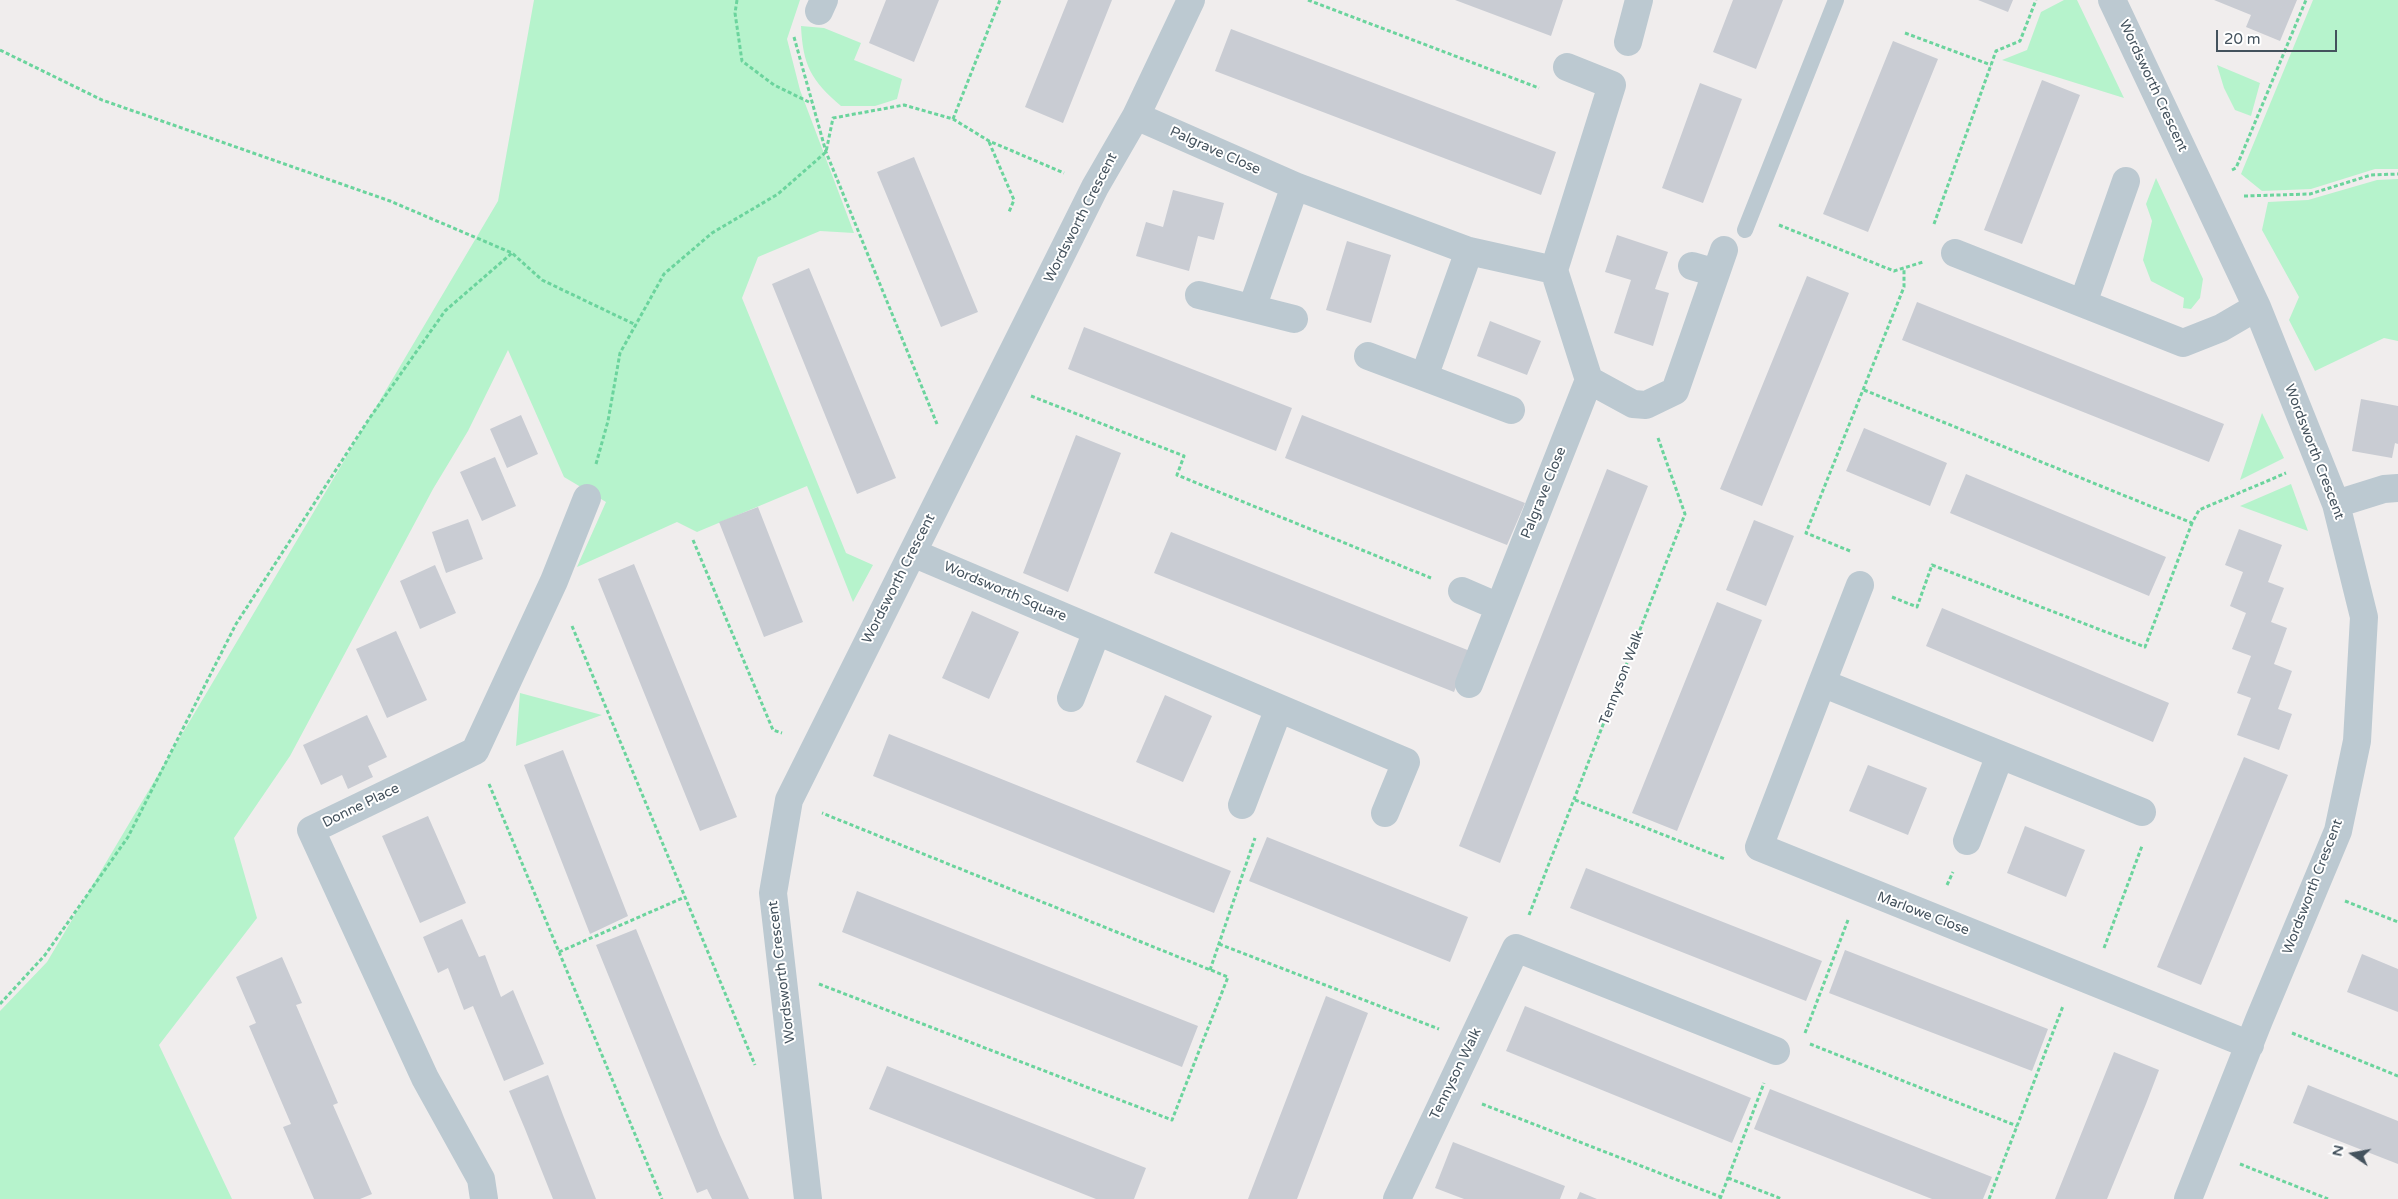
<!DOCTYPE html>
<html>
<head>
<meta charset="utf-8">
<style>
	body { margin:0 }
	#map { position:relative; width:2398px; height:1199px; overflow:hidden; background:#f0eded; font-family:"Varela Round",sans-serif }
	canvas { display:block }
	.north { position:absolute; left:2328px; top:1129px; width:50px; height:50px; -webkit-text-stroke:4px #fff; paint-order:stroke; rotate:282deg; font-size:14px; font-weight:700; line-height:20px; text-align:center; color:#44525d }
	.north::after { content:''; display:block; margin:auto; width:18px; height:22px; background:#44525d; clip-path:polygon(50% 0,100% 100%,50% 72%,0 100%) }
	.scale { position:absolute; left:2216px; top:30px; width:121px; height:22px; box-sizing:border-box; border:2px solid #44525d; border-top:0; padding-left:6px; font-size:15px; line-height:18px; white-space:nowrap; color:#44525d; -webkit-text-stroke:4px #fff; paint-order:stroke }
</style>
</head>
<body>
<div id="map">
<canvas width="2398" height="1199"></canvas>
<div class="north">N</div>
<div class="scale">20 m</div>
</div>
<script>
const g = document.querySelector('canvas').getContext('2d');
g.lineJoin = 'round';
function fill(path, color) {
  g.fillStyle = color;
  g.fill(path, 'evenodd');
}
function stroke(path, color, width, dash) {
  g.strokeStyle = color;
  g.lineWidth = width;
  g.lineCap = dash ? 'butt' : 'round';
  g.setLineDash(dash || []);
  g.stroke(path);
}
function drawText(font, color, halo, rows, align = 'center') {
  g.font = font + ' "Varela Round",sans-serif';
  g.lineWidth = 4;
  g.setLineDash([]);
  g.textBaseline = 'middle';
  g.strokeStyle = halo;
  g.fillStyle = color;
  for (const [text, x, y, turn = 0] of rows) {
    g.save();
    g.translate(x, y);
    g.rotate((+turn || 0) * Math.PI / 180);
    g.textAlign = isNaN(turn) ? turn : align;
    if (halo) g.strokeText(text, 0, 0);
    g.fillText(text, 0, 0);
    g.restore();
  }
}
const green = new Path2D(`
	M534,0H800L787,39L800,90L854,233L820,231L758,257L742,298L846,553L873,565L853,602L807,486L697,532L677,522L577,567L606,502L564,477L508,350L468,431L433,489L290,756L234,838L257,918L159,1045L232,1199H0V1011L47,962L498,201Z
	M2064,0H2077L2124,98L2002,60L2027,50L2041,12Z
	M2313,0H2398V169H2375L2311,189L2262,191L2241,174Z
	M801,26L824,28L861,43L854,60L902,79L897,99L875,106H841C811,80 803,66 801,26Z
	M2217,65L2260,83L2251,116L2235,110L2224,88Z
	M2156,178L2203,279L2200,298L2191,309L2183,308L2184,298L2151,281L2143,260L2152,221L2146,204Z
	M2398,179V341L2384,338L2315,371L2289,320L2299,297L2262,230L2268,202L2308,200L2377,180Z
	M2262,413L2284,458L2240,480Z
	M2291,484L2308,531L2240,506Z
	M520,693L602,715L516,746Z`);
const building = new Path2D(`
	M886,0H939L914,62L869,43Z
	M1068,0H1112L1063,123L1025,107Z
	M1455,0H1563L1551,36Z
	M1733,0H1783L1756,69L1713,52Z
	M1978,0H2013L2008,12Z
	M2214,0H2297L2280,41L2246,27L2251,15Z
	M1231,29L1556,152L1541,195L1215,71Z
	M1893,41L1938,59L1868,232L1823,214Z
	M2042,80L2080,95L2022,244L1984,230Z
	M1700,83L1742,99L1703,203L1662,188Z
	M914,157L978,312L941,327L877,172Z
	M1173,190L1224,203L1214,240L1198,236L1189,271L1136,256L1146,222L1163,227Z
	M1617,235L1668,252L1655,289L1669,293L1653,346L1614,333L1631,280L1605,272Z
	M1347,241L1391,255L1371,323L1326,310Z
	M809,268L896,478L857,494L772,284Z
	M1807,276L1849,293L1762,506L1720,489Z
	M1917,302L2224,424L2209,462L1902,340Z
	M1490,321L1541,341L1527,375L1477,356Z
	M1084,327L1292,408L1276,451L1068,369Z
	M2361,399L2398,406V444L2395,443L2392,458L2352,451Z
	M521,415L538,454L507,468L490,429Z
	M1302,415L1525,503L1507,545L1285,458Z
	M1864,428L1947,463L1930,506L1846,471Z
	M1076,435L1121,453L1068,592L1023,573Z
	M495,457L516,506L482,521L460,472Z
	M1607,469L1648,486L1500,863L1459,846Z
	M1966,474L2166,557L2149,596L1950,513Z
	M758,507L803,622L764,637L719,522Z
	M468,519L483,559L446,573L432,532Z
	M1754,520L1794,536L1766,606L1726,590Z
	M2239,529L2282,545L2268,582L2284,588L2271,622L2287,628L2274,664L2292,671L2278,709L2292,714L2279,750L2237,735L2251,698L2237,693L2251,656L2232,649L2246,613L2230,606L2243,572L2225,565Z
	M1171,532L1470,651L1454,692L1154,573Z
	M634,564L737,817L700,831L598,579Z
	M435,565L456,613L420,629L400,581Z
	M1717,602L1762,620L1677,831L1632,813Z
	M1942,608L2169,703L2153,742L1926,646Z
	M972,611L1019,632L989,699L942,678Z
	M396,631L427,700L387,718L356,649Z
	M1165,695L1212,716L1183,782L1136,762Z
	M367,715L387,757L368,766L373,777L348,789L342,775L321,785L303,745Z
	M889,734L1231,871L1214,913L873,776Z
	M563,750L628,916L590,934L524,765Z
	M2244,757L2288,775L2201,985L2157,967Z
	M1868,765L1927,788L1908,835L1849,811Z
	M428,816L466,903L420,923L382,836Z
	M2025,826L2085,850L2066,897L2007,873Z
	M1267,837L1468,917L1450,962L1249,881Z
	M1586,868L1822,961L1806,1001L1570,908Z
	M857,891L1198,1026L1182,1067L842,932Z
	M462,919L479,957L485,955L501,997L513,990L544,1064L504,1081L473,1006L464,1010L448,968L438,973L423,937Z
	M636,929L720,1135L749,1199H712L707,1189L697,1193L596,945Z
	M1845,950L2048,1029L2032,1071L1829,993Z
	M2362,954L2398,969V1012L2347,992Z
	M282,957L302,1003L296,1005L338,1103L333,1105L372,1194L360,1199H314L283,1127L291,1124L249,1026L256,1023L236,977Z
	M1326,996L1368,1013L1297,1199H1248Z
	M1525,1006L1751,1098L1732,1143L1506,1051Z
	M2114,1052L2159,1070L2146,1104L2107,1199H2055Z
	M887,1066L1146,1168L1134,1199H1096L869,1109Z
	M548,1075L563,1115L596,1199H553L525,1129L509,1091Z
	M2308,1085L2398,1121V1164L2293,1123Z
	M1770,1089L1992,1177L1983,1199H1932L1754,1129Z
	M1453,1142L1565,1186L1560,1199H1464L1435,1188Z
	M1580,1192L1597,1199H1577Z`);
const path = new Path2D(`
	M737,0L735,13L742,61L774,85L811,103
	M1308,0L1539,88
	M1905,33L1991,65
	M794,37L826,152L937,424
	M0,50L102,100L390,201L512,253L542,280L636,325
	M953,119L1000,0
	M989,142L1014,200L1009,212
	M2232,170L2236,168L2306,0
	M2244,196L2310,194L2371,175L2398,174
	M1934,224L1996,51L2020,41L2036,0
	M1779,225L1894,271L1923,262
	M1864,390L2192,523L2199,510L2286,473
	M1031,396L1184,456L1177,475L1431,578
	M596,464L608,421L620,353L664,274L712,233L778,194L826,152L833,118L904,105L953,119L989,141L1064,173
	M693,540L773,730L782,733
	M1850,551L1806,533L1904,287V268
	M1892,597L1917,607L1932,565L2145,647L2192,523
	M572,626L755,1065
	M489,784L662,1199
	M1575,800L1725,859
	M1947,885L1953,872
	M2345,901L2398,922
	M1529,915L1685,514L1658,438
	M1219,944L1439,1029
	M2104,948L2142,846
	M559,952L685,897
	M1210,970L1255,838
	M819,984L1172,1120L1228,977L822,813
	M0,1004L45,955L128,837L236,624L369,419L445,311L512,253
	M1805,1033L1848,920
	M2292,1033L2398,1076
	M1810,1044L2017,1126
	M1482,1104L1721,1197
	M2240,1164L2328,1199
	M1728,1178L1782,1199
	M1720,1199L1764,1083
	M1989,1199L2063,1006`);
const lane = new Path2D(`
	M1745,230L1836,0`);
const street = new Path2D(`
	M2112,0L2257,307L2336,504L2364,617L2357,741L2338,831L2259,1020L2188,1199
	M819,11L824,0
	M1628,42L1639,0
	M1567,67L1612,85L1554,270L1589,380L1633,404L1646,405L1675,391L1724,250
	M1136,116L1295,186L1469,251L1554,270
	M1469,251L1424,377L1511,410
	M1955,253L2183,343L2221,328L2257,307
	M1692,266L1716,273
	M1199,295L1294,319
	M2083,303L2126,181
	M1252,308L1295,186
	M1368,356L1424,377
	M2336,504L2384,489L2398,488
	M913,553L1406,762L1385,813
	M1462,591L1499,607
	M1822,683L1860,585
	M1469,684L1589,380
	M1071,698L1097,631
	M1242,805L1279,708
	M2142,812L1822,683L1759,847L2250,1045
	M1967,841L2000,755
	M484,1199L481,1179L425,1078L311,830L475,751L554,581L587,498
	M808,1199L773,893L789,800L1095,187L1136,116L1191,0
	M1397,1199L1516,948L1776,1051`);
const streetNames = [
	["Wordsworth Crescent",2153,86,65],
	["Palgrave Close",1215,151,24],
	["Wordsworth Crescent",1081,218,-63],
	["Wordsworth Crescent",2314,452,69],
	["Palgrave Close",1544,493,-68],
	["Wordsworth Crescent",899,579,-63],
	["Wordsworth Square",1005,592,23],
	["Tennyson Walk",1622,678,-69],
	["Donne Place",361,806,-26],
	["Wordsworth Crescent",2313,887,-69],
	["Marlowe Close",1923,914,21],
	["Wordsworth Crescent",782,972,-97],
	["Tennyson Walk",1456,1074,-64]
];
fill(green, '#b6f3cc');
fill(building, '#c9ccd3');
stroke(path, '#6bd49d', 3, [4, 2.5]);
stroke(lane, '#bcc9d1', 16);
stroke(street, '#bcc9d1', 28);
drawText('14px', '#44525d', '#fff', streetNames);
</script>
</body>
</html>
